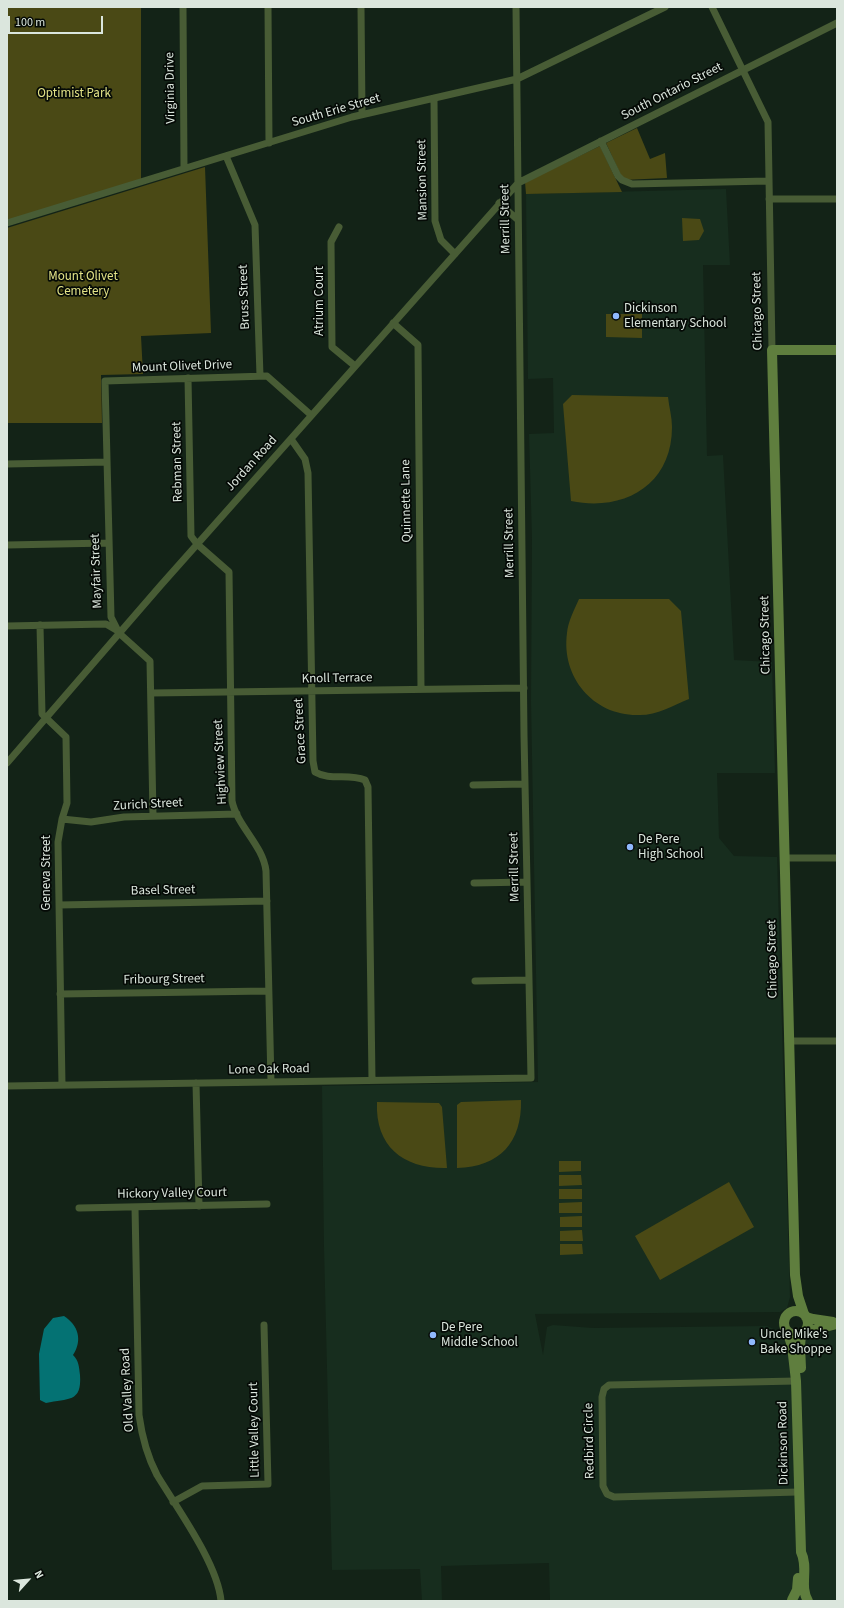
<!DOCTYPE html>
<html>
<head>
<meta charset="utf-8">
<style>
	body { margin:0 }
	#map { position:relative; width:844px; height:1608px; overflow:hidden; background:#132317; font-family:"Source Sans 3",sans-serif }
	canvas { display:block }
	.frame { position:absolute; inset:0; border:8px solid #dbe6dd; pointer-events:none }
	.north { position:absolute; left:8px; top:1560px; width:40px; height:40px; -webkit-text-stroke:3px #050a06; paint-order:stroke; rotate:63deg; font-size:11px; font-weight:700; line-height:16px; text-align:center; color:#dbe6dd }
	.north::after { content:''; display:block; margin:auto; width:14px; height:18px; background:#dbe6dd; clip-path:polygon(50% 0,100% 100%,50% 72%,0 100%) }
	.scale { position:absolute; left:8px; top:16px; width:95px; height:18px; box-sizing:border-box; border:2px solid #dbe6dd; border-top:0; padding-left:5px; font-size:12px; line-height:14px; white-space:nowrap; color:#dbe6dd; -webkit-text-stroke:3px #050a06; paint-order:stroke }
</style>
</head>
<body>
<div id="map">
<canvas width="844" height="1608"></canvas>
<div class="frame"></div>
<div class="north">N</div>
<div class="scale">100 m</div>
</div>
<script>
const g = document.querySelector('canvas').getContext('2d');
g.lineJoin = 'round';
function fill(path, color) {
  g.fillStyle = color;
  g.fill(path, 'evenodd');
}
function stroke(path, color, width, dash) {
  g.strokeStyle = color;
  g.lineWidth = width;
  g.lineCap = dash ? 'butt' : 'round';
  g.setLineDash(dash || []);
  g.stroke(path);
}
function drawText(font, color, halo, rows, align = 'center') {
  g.font = font + ' "Source Sans 3",sans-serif';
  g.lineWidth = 3.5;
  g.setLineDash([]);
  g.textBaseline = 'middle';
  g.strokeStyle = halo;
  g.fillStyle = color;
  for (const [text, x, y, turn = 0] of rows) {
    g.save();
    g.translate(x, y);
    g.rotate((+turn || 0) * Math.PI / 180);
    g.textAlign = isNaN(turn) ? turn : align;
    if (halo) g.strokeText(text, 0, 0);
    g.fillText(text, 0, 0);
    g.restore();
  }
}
const built = new Path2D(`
	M726,189L730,265H703L707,456L723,455L734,660L772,662L775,773H717L719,838L734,856L777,857L790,1297L787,1308L780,1312L535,1314L543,1355L547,1327L553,1325L593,1328L767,1326L778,1331L785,1338L800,1340L818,1332L837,1330V1601H550L549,1563L441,1566L442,1601H422L420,1569L332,1570L324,1247L322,1086L538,1082L531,701L532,538L529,434L554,433L553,378L528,379L526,194Z`);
const green = new Path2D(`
	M7,7H141V181L7,223Z
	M637,128L650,159L665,153L667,178L623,180L606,143Z
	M600,146L622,192L526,194L525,182Z
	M205,167L211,333L141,336L143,374L101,375L102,423H7V228Z
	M682,218L700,219L704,231L699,240L683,241Z
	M606,314H642V338L606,337Z
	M572,395L668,397C669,407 672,417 672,427C672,485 624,512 571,501L563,404Z
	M579,599H669L681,611L689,699C672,706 656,716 637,715C593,715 561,677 567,633C568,622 574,610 579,599Z
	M521,1100C522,1142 500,1167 457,1168V1105L461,1102Z
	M377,1102L439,1103L442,1107L447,1168C404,1169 375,1147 377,1102Z
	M559,1161H581V1171L559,1172Z
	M559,1175H581L582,1185L559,1186Z
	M729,1182L754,1227L660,1280L635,1236Z
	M559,1189H582V1199H559Z
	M582,1202V1213H559V1203Z
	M582,1216V1227H560V1217Z
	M582,1230L583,1241H560V1231Z
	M560,1244H582L583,1254L560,1255Z`);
const water = new Path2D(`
	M64,1316C78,1325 83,1340 73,1355C79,1361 79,1367 80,1375C82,1403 68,1398 46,1403L40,1400L39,1354L44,1329L53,1318Z`);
const street = new Path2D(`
	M183,7L184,168
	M268,7L269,143
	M361,7L362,114
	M712,7L768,122L772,350
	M434,98L435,221L441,240L455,254
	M601,141L618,176L622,180L632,184L768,181
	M226,156L255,225L260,376
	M769,199H837
	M499,203L518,220
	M7,223L352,117L517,79L665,7
	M339,227L331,242L332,347L355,366
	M393,323L418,345L421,689
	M188,378L191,536L197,544L229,572L232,801C237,826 263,845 266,871L271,1082
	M291,439L305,459L308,473L313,761L315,772C330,781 349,773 365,780L368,787L372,1080
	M7,464L107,462
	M7,545L108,543
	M40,625L42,714L66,737L67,803L62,819L58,842L62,1085
	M7,626L106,624L118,631
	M151,693L524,688
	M7,763L161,585L518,183L837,23
	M473,785L525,784
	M153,816L150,661L119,633L111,617L105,381L267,376L311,415
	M62,819L91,822L124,817L237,814
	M784,858H837
	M474,883L527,882
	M59,905L267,901
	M475,981L529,980
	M60,994L268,991
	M788,1041H837
	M196,1083L199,1206
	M7,1086L531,1078L524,735L516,7
	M135,1207L139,1415C142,1437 147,1456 157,1475C177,1508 218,1564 221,1601
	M79,1208L267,1204
	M796,1381L609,1385L604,1389L602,1397L603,1486L607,1494L614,1497L798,1492
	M173,1502L202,1486L268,1484L264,1325`);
const secondary = new Path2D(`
	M784 1323a12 12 0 1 1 24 0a12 12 0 1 1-24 0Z
	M804,1314L798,1296L795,1275L772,350H837
	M806,1317L813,1319L833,1322
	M805,1332L837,1324
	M788,1334L792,1346L796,1381L801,1552C809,1568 799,1586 808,1601
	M801,1368L800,1346L801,1335
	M792,1600L797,1590L798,1578`);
const markers = [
	[616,316,4,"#8fb8fd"],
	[630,847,4,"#8fb8fd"],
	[433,1335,4,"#8fb8fd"],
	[752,1342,4,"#8fb8fd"]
];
const streetNames = [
	["Virginia Drive",171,88,-91],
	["South Ontario Street",672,92,-27],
	["South Erie Street",336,111,-16],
	["Mansion Street",423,180,-91],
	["Merrill Street",506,219,-91],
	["Bruss Street",245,297,-92],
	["Atrium Court",320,301,-90],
	["Chicago Street",758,311,-91],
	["Mount Olivet Drive",182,367,-2],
	["Rebman Street",178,462,-91],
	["Jordan Road",252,464,-48],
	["Quinnette Lane",407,501,-91],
	["Merrill Street",510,543,-91],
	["Mayfair Street",97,571,-92],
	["Chicago Street",766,635,-91],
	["Knoll Terrace",337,679,-1],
	["Grace Street",301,731,-93],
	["Highview Street",221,762,-93],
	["Zurich Street",148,805,-3],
	["Merrill Street",515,867,-91],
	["Geneva Street",47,873,-90],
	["Basel Street",163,891,-1],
	["Chicago Street",773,959,-91],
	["Fribourg Street",164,980,-1],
	["Lone Oak Road",269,1070,-1],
	["Hickory Valley Court",172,1194,-1],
	["Old Valley Road",128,1390,-93],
	["Little Valley Court",255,1430,-91],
	["Redbird Circle",590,1441,-91],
	["Dickinson Road",784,1443,-91]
];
const parkNames = [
	["Optimist Park",74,94],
	["Mount Olivet",83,277],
	["Cemetery",83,292]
];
const poiNames = [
	["Dickinson",624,309],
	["Elementary School",624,324],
	["De Pere",638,840],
	["High School",638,855],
	["De Pere",441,1328],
	["Middle School",441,1343],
	["Uncle Mike's",760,1335],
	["Bake Shoppe",760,1350]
];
fill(built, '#172d1e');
fill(green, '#4a4915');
fill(water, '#047273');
stroke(street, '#485c35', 7);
stroke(secondary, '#5f7e3e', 10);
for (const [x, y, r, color] of markers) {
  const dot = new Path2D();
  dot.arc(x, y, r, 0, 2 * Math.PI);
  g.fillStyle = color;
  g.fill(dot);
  stroke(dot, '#050a06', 1.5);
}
drawText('13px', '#dbe6dd', '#050a06', streetNames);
drawText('13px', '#e3e387', '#050a06', parkNames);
drawText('13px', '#dbe6dd', '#050a06', poiNames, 'left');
</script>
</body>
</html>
